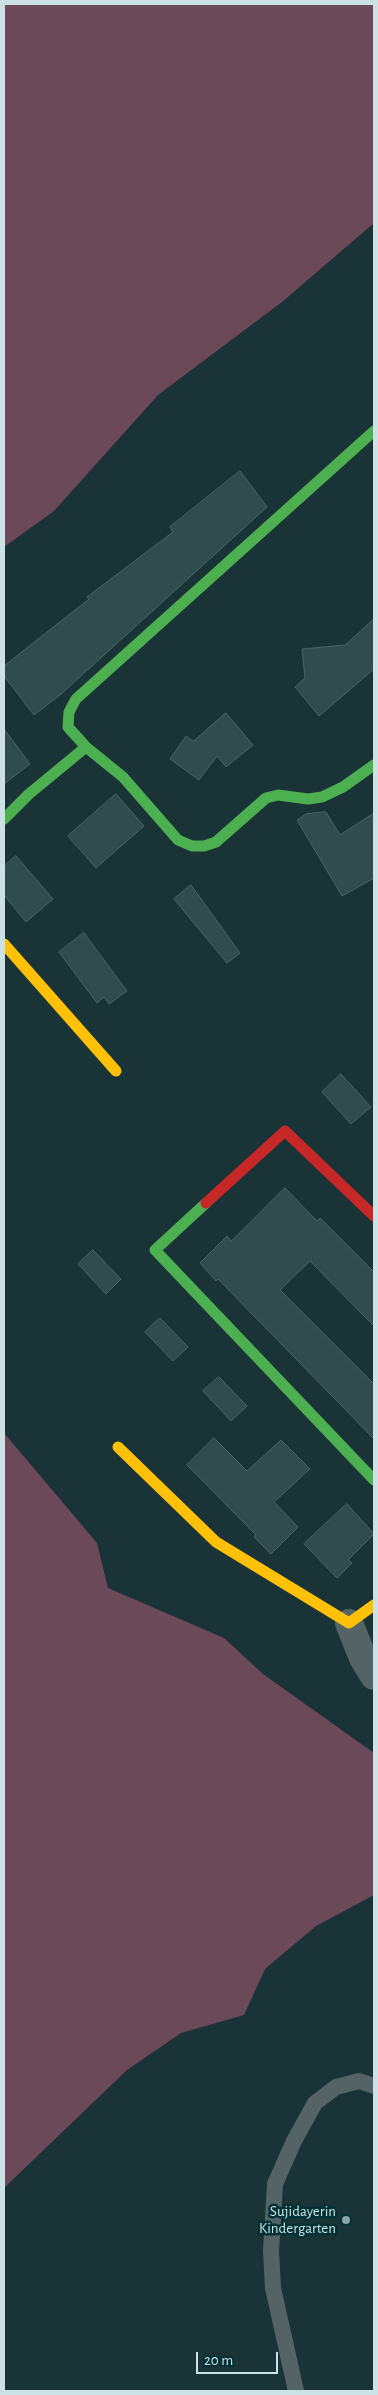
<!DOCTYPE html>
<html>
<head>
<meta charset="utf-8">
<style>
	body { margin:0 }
	#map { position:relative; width:378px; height:2395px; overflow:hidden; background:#1a3336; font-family:"Alegreya Sans",sans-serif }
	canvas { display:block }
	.frame { position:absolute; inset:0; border:5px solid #cbe1e4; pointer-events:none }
	.scale { position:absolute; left:196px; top:2352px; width:82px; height:22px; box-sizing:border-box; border:2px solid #cbe1e4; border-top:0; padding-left:6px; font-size:15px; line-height:18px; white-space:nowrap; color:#cbe1e4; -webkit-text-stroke:4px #023236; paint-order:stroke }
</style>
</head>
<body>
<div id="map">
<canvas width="378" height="2395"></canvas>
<div class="frame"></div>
<div class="scale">20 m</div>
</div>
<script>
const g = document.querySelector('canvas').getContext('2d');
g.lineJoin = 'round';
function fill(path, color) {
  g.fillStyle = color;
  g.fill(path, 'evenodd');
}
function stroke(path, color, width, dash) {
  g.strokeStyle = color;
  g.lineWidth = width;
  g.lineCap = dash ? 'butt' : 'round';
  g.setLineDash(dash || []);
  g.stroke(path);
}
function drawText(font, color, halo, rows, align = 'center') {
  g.font = font + ' "Alegreya Sans",sans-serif';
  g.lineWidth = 5;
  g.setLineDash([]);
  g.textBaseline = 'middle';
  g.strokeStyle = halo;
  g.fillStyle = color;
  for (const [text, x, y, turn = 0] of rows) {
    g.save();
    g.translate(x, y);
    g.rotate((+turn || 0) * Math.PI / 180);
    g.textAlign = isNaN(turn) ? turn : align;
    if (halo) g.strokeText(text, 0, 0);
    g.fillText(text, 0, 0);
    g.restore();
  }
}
const green = new Path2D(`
	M4,4H374V223L282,302L158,395L54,511L4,547Z
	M4,1433L97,1543L108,1588L224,1638L263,1674L374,1753V1895L316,1926L265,1969L244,2015L181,2033L127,2070L5,2187Z`);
const building = new Path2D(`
	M240,471L267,507L60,695L34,715L4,676V666L89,599L87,597L173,532L170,527Z
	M374,619V669L319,716L295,687L305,678L302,649L345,645Z
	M226,713L253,745L226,767L217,756L199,780L170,759L186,736L193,741Z
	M4,729L30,764L4,784Z
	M116,794L144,826L96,868L68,836Z
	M326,812L340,835L374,813V878L342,896L297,820L306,814Z
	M16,856L53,899L26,922L4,895V866Z
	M191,885L240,953L227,963L174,899Z
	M84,933L127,991L109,1004L104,997L97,1003L59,952Z
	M341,1074L371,1107L351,1124L322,1092Z
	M285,1188L317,1221L320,1218L374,1272V1326L310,1261L280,1290L374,1384V1439L218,1279L216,1281L200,1263L227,1236L231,1241Z
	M93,1250L121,1279L106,1294L78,1264Z
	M160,1318L188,1347L173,1361L145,1332Z
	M219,1377L247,1406L231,1421L203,1391Z
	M214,1438L247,1471L281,1440L310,1469L274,1502L298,1527L271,1554L254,1537L256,1535L187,1465Z
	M347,1504L374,1534L348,1560L352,1563L337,1578L304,1544Z`);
const lane = new Path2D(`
	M296,2391L273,2288L271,2251L275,2184L294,2141L315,2103L336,2087L359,2081L374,2086`);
const street = new Path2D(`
	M349,1623L363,1658L374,1676`);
const fast = new Path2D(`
	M86,747L68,727L69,712L76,699L374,431
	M4,819L29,794L86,747L123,777L178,840L192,846H204L216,842L266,798L278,795L308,799L322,797L343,787L374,765
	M206,1203L155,1250L374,1480`);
const slow = new Path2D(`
	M4,944L116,1071
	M118,1447L216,1542L349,1623L374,1605`);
const jam = new Path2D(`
	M206,1203L285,1131L374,1216`);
const markers = [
	[346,2220,5,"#8da4a7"]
];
const poiNames = [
	["Sujidayerin",336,2211],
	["Kindergarten",336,2228]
];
fill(green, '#6c4959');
fill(building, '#314c4e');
stroke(building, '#4e6264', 1);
stroke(lane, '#546466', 16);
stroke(street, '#546466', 28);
stroke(fast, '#4caf50', 11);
stroke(slow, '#ffc107', 11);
stroke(jam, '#c62828', 11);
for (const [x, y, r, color] of markers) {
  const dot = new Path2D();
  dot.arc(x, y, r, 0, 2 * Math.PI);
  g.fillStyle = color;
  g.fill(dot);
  stroke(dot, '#023236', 2);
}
drawText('15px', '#cbe1e4', '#023236', poiNames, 'right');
</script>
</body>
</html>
